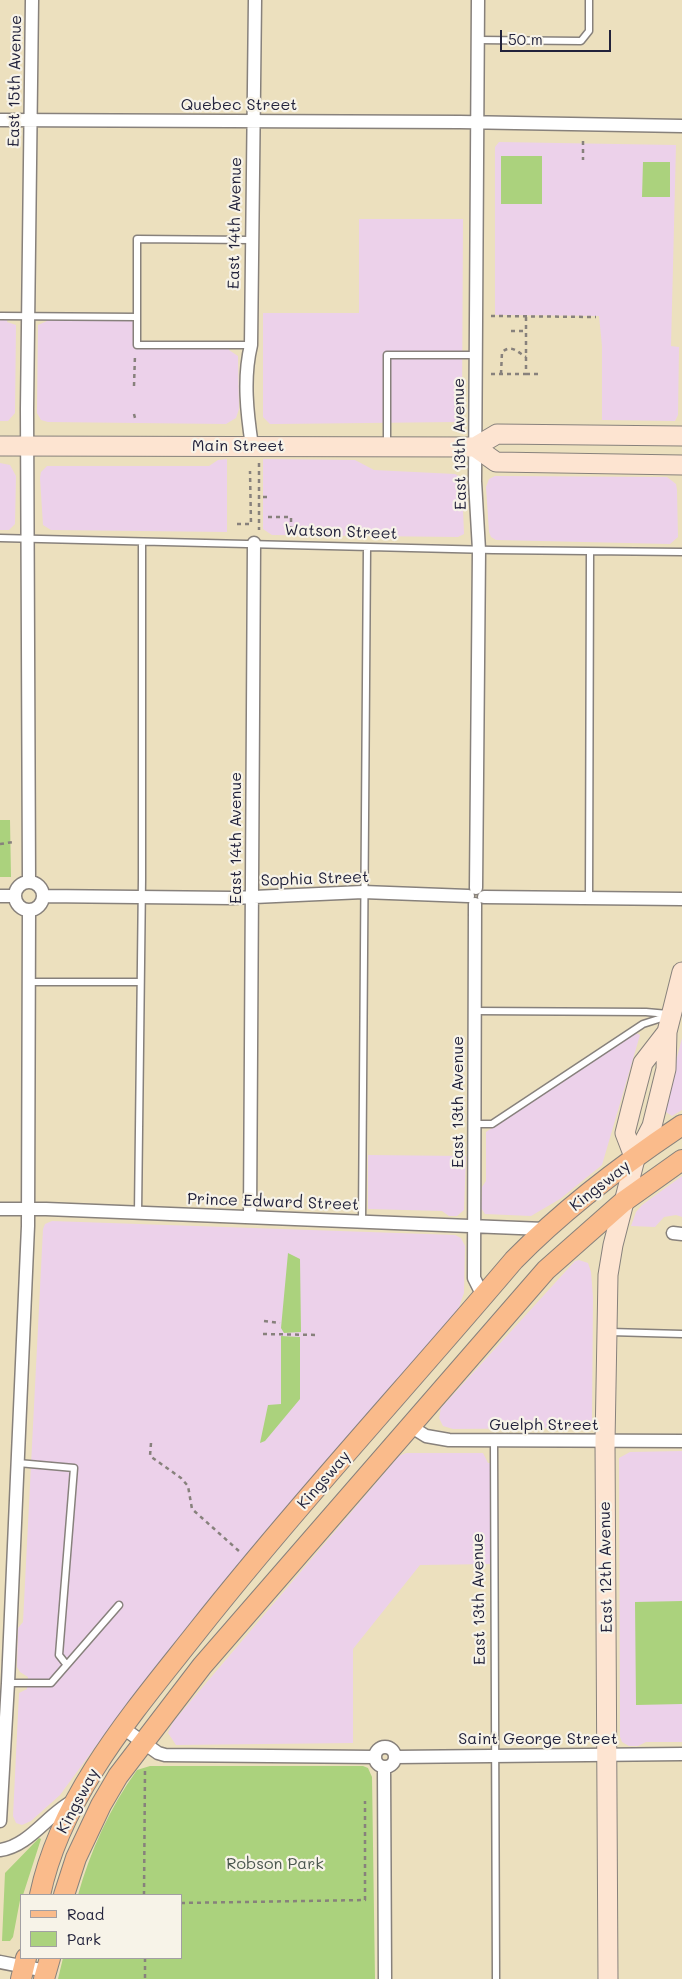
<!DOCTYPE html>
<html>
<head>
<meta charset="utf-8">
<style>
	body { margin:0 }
	#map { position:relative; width:682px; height:1979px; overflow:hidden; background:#ece0be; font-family:Mali,sans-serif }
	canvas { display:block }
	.legend { position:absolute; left:20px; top:1894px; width:162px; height:65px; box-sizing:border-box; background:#f7f3e8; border:1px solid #a29fa3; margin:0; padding:6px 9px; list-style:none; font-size:15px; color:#22223b }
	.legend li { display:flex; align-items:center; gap:10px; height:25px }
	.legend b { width:25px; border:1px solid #a29fa3 }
	.scale { position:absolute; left:500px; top:30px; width:111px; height:22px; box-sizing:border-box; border:2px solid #22223b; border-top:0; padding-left:6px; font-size:15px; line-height:18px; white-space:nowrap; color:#22223b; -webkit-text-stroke:4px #f7f3e8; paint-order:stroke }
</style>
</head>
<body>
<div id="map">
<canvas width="682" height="1979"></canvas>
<ul class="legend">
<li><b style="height:6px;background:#fabb8b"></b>Road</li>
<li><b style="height:14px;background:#abd27d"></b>Park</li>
</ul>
<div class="scale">50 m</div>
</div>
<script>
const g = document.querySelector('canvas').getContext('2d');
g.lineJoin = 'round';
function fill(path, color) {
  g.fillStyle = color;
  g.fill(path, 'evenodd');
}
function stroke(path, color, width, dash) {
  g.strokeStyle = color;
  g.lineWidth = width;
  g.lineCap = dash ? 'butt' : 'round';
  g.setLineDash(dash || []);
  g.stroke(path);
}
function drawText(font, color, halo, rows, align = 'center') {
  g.font = font + ' Mali,sans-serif';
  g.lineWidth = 4.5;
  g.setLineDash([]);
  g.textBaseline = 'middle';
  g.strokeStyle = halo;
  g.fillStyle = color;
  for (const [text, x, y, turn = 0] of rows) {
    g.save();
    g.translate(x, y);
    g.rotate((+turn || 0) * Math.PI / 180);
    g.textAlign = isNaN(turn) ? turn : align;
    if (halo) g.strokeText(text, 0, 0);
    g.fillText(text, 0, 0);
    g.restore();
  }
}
const built = new Path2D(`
	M499,142L676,145L671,346L679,347L678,415L675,421L602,420V346L599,316L495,315V147Z
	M359,219H463L462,413L456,422L276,424H270L263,417V313H359Z
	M0,316H8L7,322L16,325L15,413L8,421H0Z
	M47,316L137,317V345H229V350L238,356L239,409L236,418L226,424L48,422L41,420L37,413L38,325L47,321Z
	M227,459V532L51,530L43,525L40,478L41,472L47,466H209L218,460Z
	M263,459L355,460L374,470L455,474L459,476L462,485L464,534L458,537L272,535L263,529Z
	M0,463L10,465L16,476L15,524L9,530H0Z
	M495,476L667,477L676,484L677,490L678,537L670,544L496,540L491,537L489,532L486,487L489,479Z
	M634,1032L640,1035L602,1165L560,1199L531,1216L485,1214L481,1208L482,1187L486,1181V1132Z
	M682,1038V1110L672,1116L666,1112L665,1104Z
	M368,1155L466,1156L464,1210L457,1216H449L442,1211L368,1209Z
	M682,1176V1217L676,1215L664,1217L655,1227L631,1226L636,1212L642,1205Z
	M52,1221L455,1235L461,1238L465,1246L464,1293L458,1310L226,1580L129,1701L60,1795L31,1821L22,1825L16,1823L13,1816L19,1693L27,1689L28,1677L20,1672L17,1667L18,1628L23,1622L43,1229L45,1224Z
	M579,1260L588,1263L591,1272L593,1297L592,1422L580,1428L453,1429L443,1426L439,1418L441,1408L575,1261Z
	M682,1451V1742H646L638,1746H629L622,1742L620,1737L619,1458L630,1452Z
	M406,1453H483L488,1463H494V1564L420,1565L353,1649V1743L176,1745L168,1733L173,1722L399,1456Z`);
const green = new Path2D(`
	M501,156H542V204H501Z
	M643,162H670V197H642Z
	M0,820H10L11,877H0Z
	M288,1253L300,1259L301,1332L284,1333L281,1328Z
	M281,1336L300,1337V1399L265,1441L260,1443L268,1405L281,1404Z
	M682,1601V1704L636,1705L635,1602Z
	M150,1766H363L368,1768L372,1777L375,1979H58L63,1958H181V1895H78C90,1852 110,1807 137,1770Z
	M39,1838L41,1839L23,1895H21L13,1937L10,1941H2L5,1873Z`);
const path = new Path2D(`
	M583,141V160
	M491,316L596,317
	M511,331H526
	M491,374H526V316
	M501,374L502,352C512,344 517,352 526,357
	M526,374H539
	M134,386L135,355
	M134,414L135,418
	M259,463V530
	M263,497H268
	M268,517H291V535
	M237,524H251L250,471
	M0,844L13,842
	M264,1321L280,1323
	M263,1334L319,1335
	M151,1443L150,1456L181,1478L188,1486L192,1509L240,1552
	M144,1895L145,1770
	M181,1903L365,1900V1801
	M145,1958V1979`);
const lane = new Path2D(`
	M478,40L581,41L589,31V0
	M0,316L137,317
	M251,345H137V239L251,240
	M387,445V355H475
	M0,538L493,550L682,552
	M589,898L590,552
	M28,982H140
	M475,1011L646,1012L668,1014
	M475,1124H492L643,1024L668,1016
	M138,1213L142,879V542
	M362,1222L367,548
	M610,1332L682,1334
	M494,1442L496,1979
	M18,1463L74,1468L59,1655L66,1664
	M8,1683H51L119,1605`);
const street = new Path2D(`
	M0,120L460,122L682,126
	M252,446C247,413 243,378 251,345L255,0
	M15 896a14 14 0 1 1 28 0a14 14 0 1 1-28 0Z
	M29,882L27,409L32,0
	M476,888L479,550L475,481L478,0
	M0,896H15
	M43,896L232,898L363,892L468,896
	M484,897L682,899
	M475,904L474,1278L483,1296
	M0,1209H46L544,1229
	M250,1217L254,543
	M673,1233L682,1234
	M410,1426L426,1436L449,1440L682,1441
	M123,1728L158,1753L165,1755L375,1757
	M375 1757a10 10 0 1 1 20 0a10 10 0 1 1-20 0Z
	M395,1757L682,1754
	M384,1767L385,1979
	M0,1821L8,1683L28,1226L29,910
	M0,1850C30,1846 48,1813 75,1800
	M0,1962L46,1971`);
const secondary = new Path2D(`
	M0,446L475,447L497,434L682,436
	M475,447L496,462L682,465
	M635,1159L625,1133L631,1109L643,1063L667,1032
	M608,1979L605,1442L608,1275L613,1245L635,1159L652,1126L666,1069L667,1032L682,972`);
const primary = new Path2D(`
	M40,1895C61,1794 136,1709 199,1629C299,1503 409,1384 514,1260C564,1209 622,1165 682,1125
	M64,1895L76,1858L101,1805L118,1776L202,1666L546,1270L623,1202L682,1160
	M21,1979L26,1958
	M44,1979L50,1958`);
const streetNames = [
	["East 15th Avenue",15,81,-89],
	["Quebec Street",239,105],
	["East 14th Avenue",235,223,-89],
	["East 13th Avenue",460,444,-91],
	["Main Street",238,446],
	["Watson Street",341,532,2],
	["East 14th Avenue",236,838,-90],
	["Sophia Street",315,879,-2],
	["East 13th Avenue",458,1102,-90],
	["Kingsway",600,1186,-38],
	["Prince Edward Street",273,1202,2],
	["Guelph Street",544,1425],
	["Kingsway",324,1480,-49],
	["East 12th Avenue",606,1567,-91],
	["East 13th Avenue",479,1599,-91],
	["Saint George Street",538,1739],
	["Kingsway",78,1801,-62]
];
const parkNames = [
	["Robson Park",275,1864]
];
fill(built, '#ecd1ea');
fill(green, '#abd27d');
stroke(lane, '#87817c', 9);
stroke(street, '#87817c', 15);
stroke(secondary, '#87817c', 21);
stroke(primary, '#87817c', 22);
stroke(path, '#87817c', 2.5, [4, 4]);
stroke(lane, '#fff', 6);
stroke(street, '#fff', 12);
stroke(secondary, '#fde4d1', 19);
stroke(primary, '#fabb8b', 20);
drawText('16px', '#22223b', '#f7f3e8', streetNames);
drawText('16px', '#4b574f', '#f7f3e8', parkNames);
</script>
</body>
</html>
